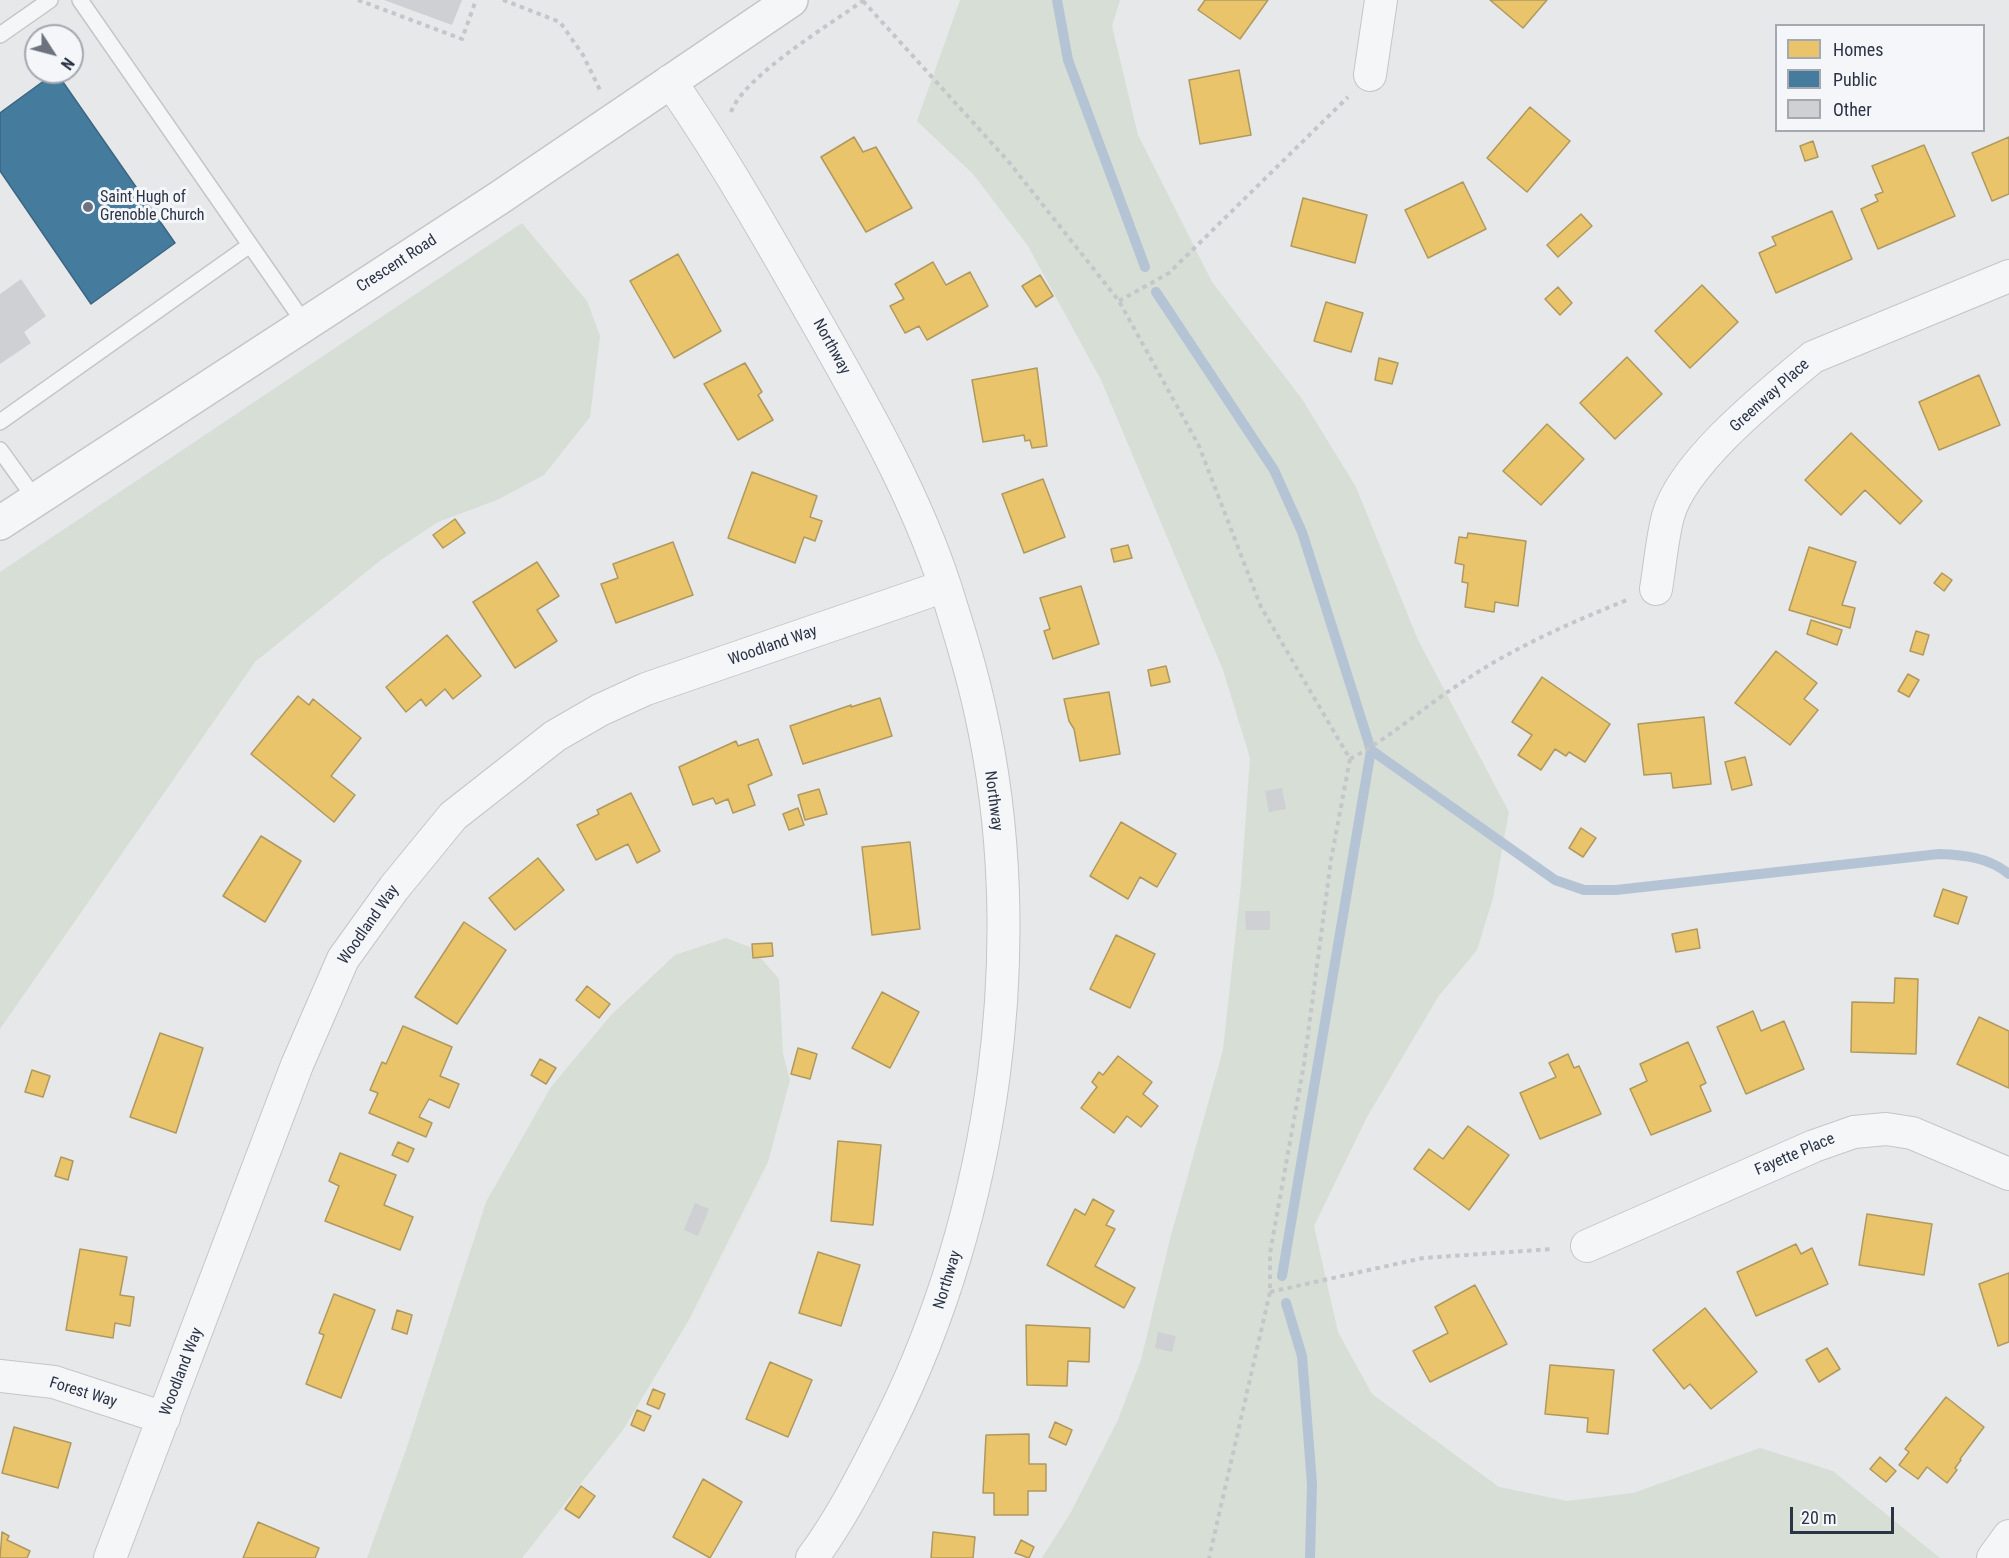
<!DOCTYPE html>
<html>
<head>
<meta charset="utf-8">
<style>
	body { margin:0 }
	#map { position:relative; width:2009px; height:1558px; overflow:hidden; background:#e6e8ea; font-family:"Roboto Condensed",sans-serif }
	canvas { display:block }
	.legend { position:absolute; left:1775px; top:24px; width:210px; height:108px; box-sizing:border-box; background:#f4f6f9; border:2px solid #a4a8b1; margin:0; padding:8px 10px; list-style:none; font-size:18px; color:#2b3445 }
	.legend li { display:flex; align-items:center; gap:12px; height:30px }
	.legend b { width:30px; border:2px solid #a4a8b1 }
	.north { position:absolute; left:24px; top:24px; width:60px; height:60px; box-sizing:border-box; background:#f4f6f9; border:2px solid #a4a8b1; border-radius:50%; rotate:126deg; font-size:16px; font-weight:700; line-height:24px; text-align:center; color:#2b3445 }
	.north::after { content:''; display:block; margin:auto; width:21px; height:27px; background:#6c737f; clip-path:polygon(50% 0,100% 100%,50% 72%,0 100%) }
	.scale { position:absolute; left:1790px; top:1507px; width:104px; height:27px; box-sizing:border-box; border:3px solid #2b3445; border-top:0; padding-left:8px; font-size:18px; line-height:21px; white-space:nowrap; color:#2b3445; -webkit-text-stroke:4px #f4f6f9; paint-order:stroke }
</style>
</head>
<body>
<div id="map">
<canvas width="2009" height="1558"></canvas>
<ul class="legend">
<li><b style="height:16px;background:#e9c46a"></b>Homes</li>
<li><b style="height:16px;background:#457b9d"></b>Public</li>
<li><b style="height:16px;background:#ced0d3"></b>Other</li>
</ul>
<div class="north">N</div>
<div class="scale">20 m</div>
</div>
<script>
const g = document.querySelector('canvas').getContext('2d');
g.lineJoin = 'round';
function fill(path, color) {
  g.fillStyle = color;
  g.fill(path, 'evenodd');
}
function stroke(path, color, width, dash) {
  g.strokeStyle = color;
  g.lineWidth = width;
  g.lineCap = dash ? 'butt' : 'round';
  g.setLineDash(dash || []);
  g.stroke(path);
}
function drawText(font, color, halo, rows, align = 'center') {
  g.font = font + ' "Roboto Condensed",sans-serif';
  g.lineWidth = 6;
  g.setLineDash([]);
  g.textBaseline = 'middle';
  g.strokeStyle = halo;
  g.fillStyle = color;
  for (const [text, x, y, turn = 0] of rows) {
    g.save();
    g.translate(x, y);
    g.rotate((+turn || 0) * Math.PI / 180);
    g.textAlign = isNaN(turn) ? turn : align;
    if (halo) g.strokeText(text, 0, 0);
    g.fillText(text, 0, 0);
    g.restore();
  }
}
const green = new Path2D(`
	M960,0H1120L1112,26L1138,135L1212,282L1302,399L1356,487L1418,640L1509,812L1493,898L1477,950L1438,997L1367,1117L1314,1226L1338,1332L1372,1394L1499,1487L1567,1501L1633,1493L1760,1448L1833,1471L1940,1558H1042L1071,1512L1117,1422L1141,1360L1170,1239L1223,1050L1241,884L1250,758L1223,670L1101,380L1028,246L973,174L917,121Z
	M522,223L587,301L600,336L590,417L544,475L497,500L438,522L382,559L255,662L0,1029V572Z
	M726,938L752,948L779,979L783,1054L790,1080L768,1162L690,1318L623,1430L522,1558H367L407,1447L486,1202L551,1087L612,1014L675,955Z`);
const homes = new Path2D(`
	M1205,0H1268L1240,39L1198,10Z
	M1490,0H1547L1523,28Z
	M1239,70L1251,135L1200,144L1189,80Z
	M1530,107L1570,141L1527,192L1487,158Z
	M854,137L863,152L876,147L912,208L866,232L821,157Z
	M2009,137V194L1992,201L1972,153Z
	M1813,141L1818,157L1805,161L1800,146Z
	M1924,145L1955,216L1878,249L1861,209L1878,201L1875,195L1883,192L1872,166Z
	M1463,182L1486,229L1428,258L1405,210Z
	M1303,198L1367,215L1355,263L1291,246Z
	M1832,211L1852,259L1776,293L1759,253L1776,245L1772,237Z
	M1581,214L1592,226L1558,257L1547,245Z
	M678,254L721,331L674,358L630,281Z
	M933,262L946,285L970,272L988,306L927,340L919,326L905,333L890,306L904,299L895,284Z
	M1040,275L1053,296L1036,307L1022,286Z
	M1702,285L1738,322L1690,368L1655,331Z
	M1558,287L1572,303L1560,315L1545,299Z
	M1326,302L1363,313L1351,352L1314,341Z
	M1627,357L1662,394L1615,439L1580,403Z
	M1379,358L1398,363L1392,384L1375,380Z
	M745,363L762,392L758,395L773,420L738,440L704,384Z
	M1037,368L1047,446L1032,448L1030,440L1025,441L1024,435L983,442L972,380Z
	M1979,375L2000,425L1939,450L1919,402Z
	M1547,424L1584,459L1541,505L1503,471Z
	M1851,433L1922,501L1900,524L1865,490L1841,515L1805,480Z
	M752,472L817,496L810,517L822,521L815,541L804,537L795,563L728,538Z
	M1043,479L1065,537L1024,553L1002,494Z
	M455,519L465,533L443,548L433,535Z
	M1468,533L1526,541L1518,606L1495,602L1494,612L1465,607L1468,583L1462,582L1464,565L1455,563L1459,537L1467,538Z
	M673,542L693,595L616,623L601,584L618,578L613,564Z
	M1128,545L1132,558L1114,562L1111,549Z
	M1809,547L1856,562L1842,605L1855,608L1850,628L1789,610Z
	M537,562L559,596L537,610L557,641L515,668L473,602Z
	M1942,573L1952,580L1944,591L1934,583Z
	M1081,586L1099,644L1053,659L1044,631L1050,629L1040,598Z
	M1811,620L1842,630L1837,645L1807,634Z
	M1916,631L1929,635L1923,655L1910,651Z
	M447,635L481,676L453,699L445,689L426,706L421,699L406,712L386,687Z
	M1776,651L1817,683L1804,699L1818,710L1790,745L1735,703Z
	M1166,666L1170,682L1151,686L1148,670Z
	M1908,674L1919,680L1909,697L1898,691Z
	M1542,677L1610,724L1585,762L1569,752L1566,756L1555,749L1541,770L1518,755L1532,735L1512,722Z
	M1109,692L1120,754L1080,761L1074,729L1069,721L1064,699Z
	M298,696L309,705L313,699L361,738L331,776L355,795L334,822L251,754Z
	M880,698L892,736L803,764L790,726L851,705V707Z
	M1704,717L1711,784L1673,788L1671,773L1644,775L1638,724Z
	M758,739L772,775L748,785L755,805L733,813L728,799L716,804L713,798L693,805L679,767L736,741L738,746Z
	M1745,757L1752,785L1732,790L1725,762Z
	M819,789L827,814L805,820L798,795Z
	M631,793L660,851L637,863L628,844L596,860L577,825L599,814L597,810Z
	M798,808L804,825L789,830L783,814Z
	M1121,822L1176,854L1157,887L1140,877L1128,899L1090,876Z
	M1581,828L1596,838L1583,857L1569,848Z
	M261,836L301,861L265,922L223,896Z
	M910,842L920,929L872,935L862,847Z
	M538,858L564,890L515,930L489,898Z
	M1943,889L1967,897L1958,924L1934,916Z
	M464,922L506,950L457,1024L415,997Z
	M1697,929L1700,948L1676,952L1672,934Z
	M1116,935L1155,954L1130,1008L1090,989Z
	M772,943L773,956L753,958L752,944Z
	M1895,978L1918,979L1916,1054L1851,1052L1852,1002L1894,1003Z
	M587,986L610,1004L599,1018L576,1000Z
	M882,992L919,1012L890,1068L852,1048Z
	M1753,1011L1761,1031L1784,1021L1804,1069L1746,1094L1717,1027Z
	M1979,1017L2009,1031V1088L1957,1064Z
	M403,1026L452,1047L440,1076L459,1084L449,1108L429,1099L419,1117L432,1123L426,1137L369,1113L378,1093L370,1090L382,1062L386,1064Z
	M160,1033L203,1048L176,1133L130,1117Z
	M1688,1042L1706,1083L1700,1086L1711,1111L1651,1135L1630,1089L1647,1081L1640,1064Z
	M798,1048L817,1054L810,1079L791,1074Z
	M1568,1054L1574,1068L1579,1066L1601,1114L1540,1139L1520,1093L1556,1077L1549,1063Z
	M1118,1056L1152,1082L1143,1094L1158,1106L1141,1127L1127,1116L1114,1133L1081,1108L1097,1087L1092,1082L1099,1072L1103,1075Z
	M540,1059L556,1068L546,1084L531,1075Z
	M32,1070L50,1076L43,1097L25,1092Z
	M1468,1126L1509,1155L1469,1210L1414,1169L1429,1149L1443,1159Z
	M838,1141L881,1145L873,1225L831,1221Z
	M398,1142L414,1149L408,1162L392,1155Z
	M340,1153L396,1175L384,1205L413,1217L400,1250L325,1221L339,1186L329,1181Z
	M61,1157L73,1161L68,1180L55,1176Z
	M1093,1199L1114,1211L1106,1225L1115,1229L1095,1266L1135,1288L1124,1308L1047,1265L1075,1209L1085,1215Z
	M1867,1214L1932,1224L1924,1275L1859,1265Z
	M1796,1244L1801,1254L1812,1248L1828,1284L1756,1316L1737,1272Z
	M80,1249L127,1257L120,1295L134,1297L130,1326L115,1323L113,1338L66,1330Z
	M818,1252L860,1265L841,1326L799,1313Z
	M2009,1273V1342L1998,1346L1979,1284Z
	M1475,1285L1507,1344L1430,1382L1413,1351L1448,1333L1435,1307Z
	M334,1294L375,1310L341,1398L306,1384L324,1335L319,1333Z
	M1705,1308L1757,1372L1711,1409L1690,1384L1684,1389L1653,1350Z
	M397,1310L412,1315L407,1334L392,1329Z
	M1026,1325L1090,1328L1089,1362L1068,1361L1067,1386L1027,1385Z
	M1827,1348L1840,1369L1819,1382L1806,1360Z
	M770,1362L812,1380L788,1437L746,1419Z
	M1550,1365L1614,1370L1608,1434L1587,1432L1588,1418L1545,1414Z
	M653,1389L665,1394L659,1409L647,1404Z
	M1946,1397L1984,1427L1960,1459L1961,1460L1955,1468L1957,1470L1947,1483L1927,1467L1918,1479L1899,1465L1909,1452L1905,1449Z
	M637,1410L651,1416L644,1431L631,1425Z
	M1055,1422L1072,1430L1066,1445L1049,1437Z
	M14,1427L71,1443L58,1488L2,1473Z
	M1029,1434V1464H1046V1491H1028V1515H994V1493H983L986,1435Z
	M1880,1457L1896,1471L1886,1482L1870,1469Z
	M703,1479L742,1502L710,1558L673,1537Z
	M581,1486L595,1496L579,1518L565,1509Z
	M258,1522L319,1548L315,1558H243Z
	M2,1532L9,1536L7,1540L30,1551L27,1558H0Z
	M933,1532L975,1537L973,1558H931Z
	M1021,1540L1034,1547L1029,1558L1015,1553Z`);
const public = new Path2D(`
	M56,72L175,243L91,304L0,171V113Z`);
const stream = new Path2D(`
	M1057,0L1068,60L1145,267
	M1156,292L1274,470L1302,532L1371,750L1282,1276
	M1371,750L1555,880L1584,890H1616L1939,854C1964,855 1988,857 2009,874
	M1286,1303L1302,1356L1312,1484L1310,1558`);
const building = new Path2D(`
	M384,0H462L452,25Z
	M21,279L46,316L24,332L31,343L0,364V294Z
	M1282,788L1286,809L1269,812L1265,791Z
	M1245,911H1270V930H1246Z
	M695,1203L709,1209L698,1236L684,1230Z
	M1158,1332L1176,1336L1172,1352L1155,1348Z`);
const path = new Path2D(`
	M358,0L462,39L476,0
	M503,0L560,22L583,55L600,90
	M863,1L1008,161L1119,301L1199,446L1261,607L1350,759L1331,860L1304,1064L1270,1253V1292L1209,1558
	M731,112C744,76 831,24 864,0
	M1119,301L1169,273L1348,97
	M1350,759C1393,736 1426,705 1467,679C1517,646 1572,622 1627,600
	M1270,1292L1423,1258L1553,1249`);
const service = new Path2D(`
	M80,0L305,324
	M0,35L50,0
	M0,422L250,245
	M0,450L36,500`);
const minor = new Path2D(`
	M1370,75L1381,0
	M670,81C725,160 772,244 820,328C867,411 915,495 945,586C958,627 971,668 980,710C1033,942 994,1215 888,1426C865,1471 842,1518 812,1558
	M1656,589C1660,565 1662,539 1668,516C1683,462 1770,393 1813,357L2009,276
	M1587,1246L1814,1146L1854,1132L1886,1129L1912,1133L2009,1174
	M0,1376L54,1382L164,1418
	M110,1558L297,1065L343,959L394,888L453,816L555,736L600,710L646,689L945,586
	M1993,1558L2009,1536`);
const tertiary = new Path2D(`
	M0,523L499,198L791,0`);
const markers = [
	[88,207,6,"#6c737f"]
];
const poiNames = [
	["Saint Hugh of",100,198],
	["Grenoble Church",100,216]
];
const streetNames = [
	["Crescent Road",397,264,-33],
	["Northway",831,347,61],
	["Greenway Place",1770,396,-42],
	["Woodland Way",773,646,-19],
	["Northway",993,801,83],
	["Woodland Way",369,925,-55],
	["Fayette Place",1795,1155,-23],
	["Northway",948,1280,-73],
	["Woodland Way",182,1372,-69],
	["Forest Way",83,1393,17]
];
fill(green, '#d6ded6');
fill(homes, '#e9c46a');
stroke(homes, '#b0995f', 1.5);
fill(public, '#457b9d');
stroke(public, '#3d6683', 1.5);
stroke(stream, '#b4c4d5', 10);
fill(building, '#ced0d3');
stroke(service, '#c4c6c8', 18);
stroke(minor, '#c4c6c8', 34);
stroke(tertiary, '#c4c6c8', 36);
stroke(path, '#c5c6ca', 4, [4.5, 4.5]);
stroke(service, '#f5f6f7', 15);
stroke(minor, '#f5f6f7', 32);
stroke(tertiary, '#f5f6f7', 33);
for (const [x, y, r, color] of markers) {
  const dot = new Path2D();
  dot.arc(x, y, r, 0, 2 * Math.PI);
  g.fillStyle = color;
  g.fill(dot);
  stroke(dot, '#f4f6f9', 2);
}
drawText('16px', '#2b3445', '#f4f6f9', poiNames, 'left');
drawText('16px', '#2b3445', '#f4f6f9', streetNames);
</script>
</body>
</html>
